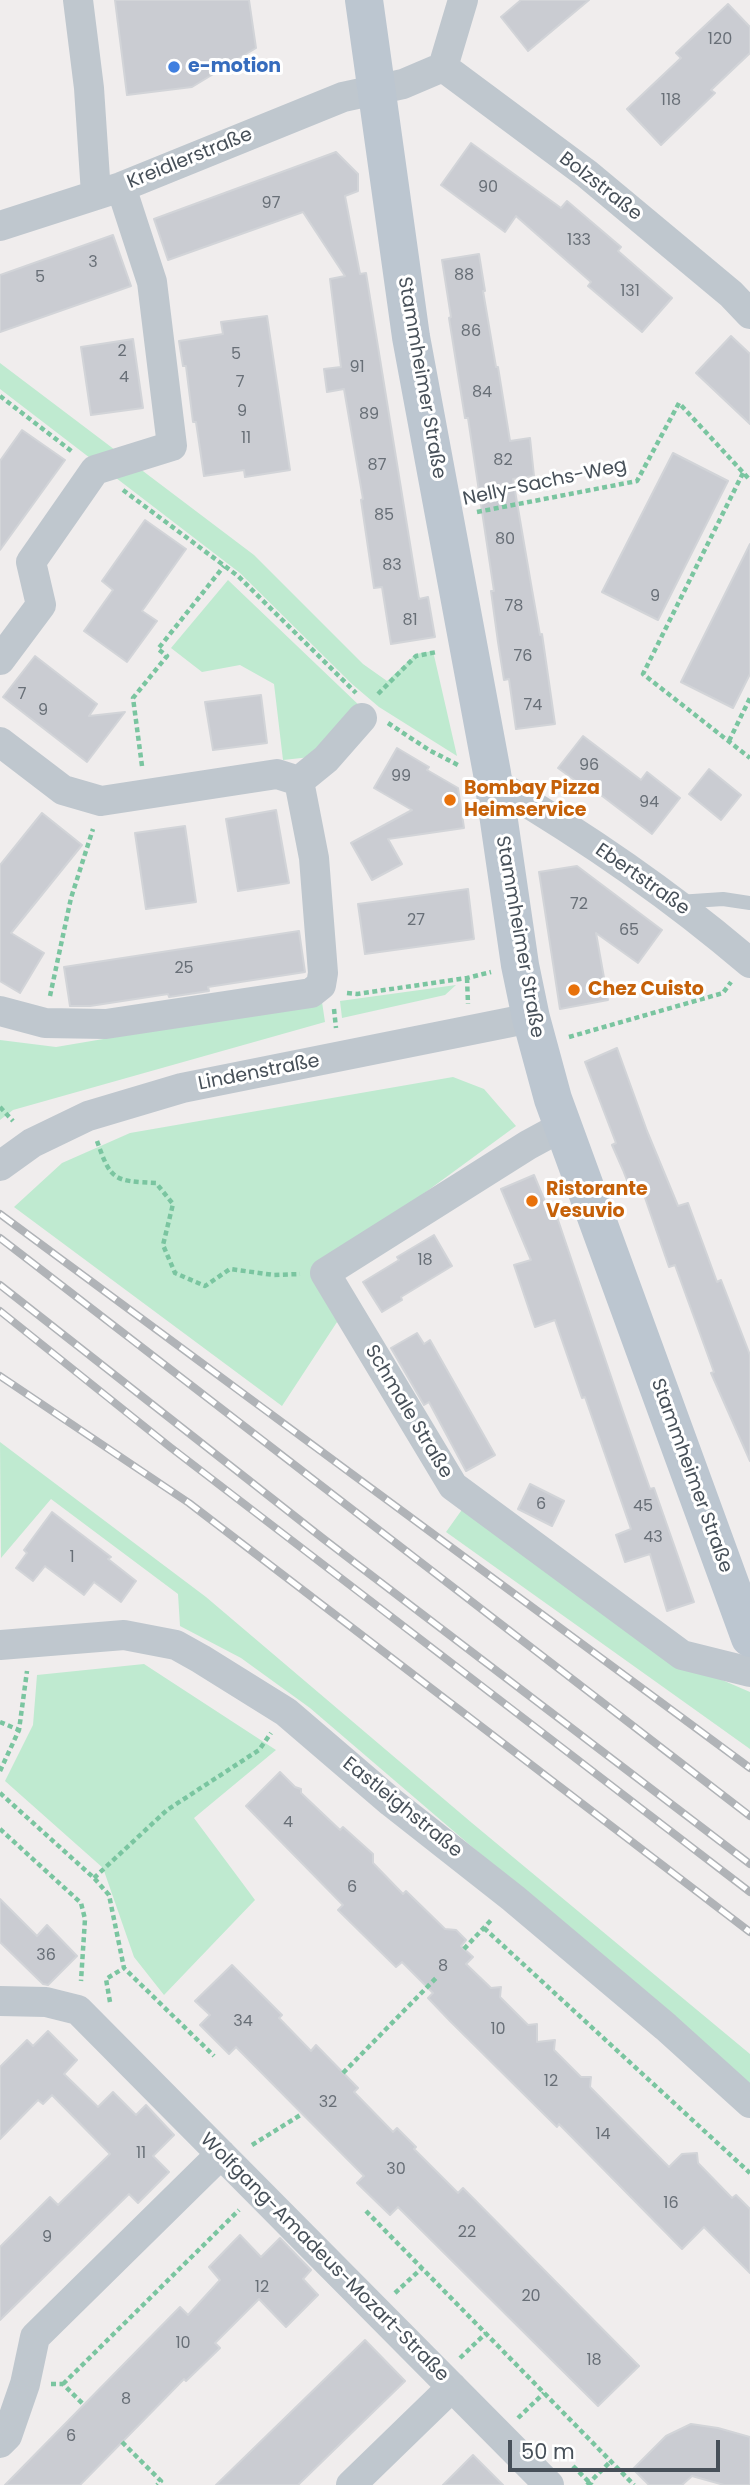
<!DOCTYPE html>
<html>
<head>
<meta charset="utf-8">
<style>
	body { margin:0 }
	#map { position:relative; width:750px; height:2485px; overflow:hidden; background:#f0eded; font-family:Poppins,sans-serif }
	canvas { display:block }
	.scale { position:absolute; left:508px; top:2440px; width:212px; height:32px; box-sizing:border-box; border:4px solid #475059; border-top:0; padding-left:9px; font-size:21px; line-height:24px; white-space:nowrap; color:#475059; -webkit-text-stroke:5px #fff; paint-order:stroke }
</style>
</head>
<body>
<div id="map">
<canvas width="750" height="2485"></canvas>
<div class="scale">50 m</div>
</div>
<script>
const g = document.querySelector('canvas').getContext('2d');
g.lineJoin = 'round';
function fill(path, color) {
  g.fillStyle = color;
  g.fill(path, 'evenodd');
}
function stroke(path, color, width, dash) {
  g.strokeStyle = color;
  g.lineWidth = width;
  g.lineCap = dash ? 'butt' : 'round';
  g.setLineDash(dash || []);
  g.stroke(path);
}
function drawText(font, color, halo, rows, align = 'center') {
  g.font = font + ' Poppins,sans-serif';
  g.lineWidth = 6;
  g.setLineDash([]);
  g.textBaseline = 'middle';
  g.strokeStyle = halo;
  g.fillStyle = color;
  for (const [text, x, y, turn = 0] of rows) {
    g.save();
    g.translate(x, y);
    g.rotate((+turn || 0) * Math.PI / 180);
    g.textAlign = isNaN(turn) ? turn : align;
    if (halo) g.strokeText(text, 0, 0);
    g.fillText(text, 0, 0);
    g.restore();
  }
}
const green = new Path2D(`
	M0,363L254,555L363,664L387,681L416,654L433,651L457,756L379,707L352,684L240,573L0,389Z
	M228,580L362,708L320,756L283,760L274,684L240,665L202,672L171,648Z
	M456,985L445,995L342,1018L340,1001Z
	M322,1002L325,1022L13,1110L0,1120V1040L56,1047Z
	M453,1077L484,1089L516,1126L322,1268L339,1319L282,1406L14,1207L62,1163L130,1133Z
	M0,1442L206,1597L472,1823L750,2054V2089L674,2020L310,1708L241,1658L180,1626L178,1594L51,1499L1,1558Z
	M466,1504L678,1661L750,1692V1749L446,1532Z
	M144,1664L276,1750L194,1818L255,1900L164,1995L134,1957L103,1868L5,1781L33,1725L37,1675Z`);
const building = new Path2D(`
	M115,0H249L256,48L192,87L127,95Z
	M521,0H589L528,51L501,17Z
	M728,4L750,27V53L711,90L715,93L661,145L627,109L681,58L676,53Z
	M471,143L561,208L567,201L621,247L618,251L672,298L642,332L588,286L591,282L516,216L505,232L441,185Z
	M336,152L358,174V191L345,196L360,274L366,273L419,599L428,597L435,637L391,644L382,587L374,588L361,500L363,499L344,389L327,392L324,369L341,367L330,279L345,276L303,212L168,260L154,219Z
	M113,235L131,286L0,332V275Z
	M479,254L485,291H483L496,367H498L510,441L530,438L534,476L513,479L531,584L540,635L542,634L555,724L516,729L509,679L504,680L498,642L491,591H494L468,418H465L449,318L451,317L442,260Z
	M267,316L290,470L245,477L244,470L204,476L196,422H193L186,366H183L179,341L223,334L221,322Z
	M731,336L750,354V424L696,373Z
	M133,339L143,408L91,415L81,347Z
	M22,430L65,460L0,550V461Z
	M673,453L728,481L658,620L602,592Z
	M145,520L186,549L142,611L157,621L127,662L84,631L113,590L102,581Z
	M750,544V674L733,708L681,682Z
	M35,656L97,704L89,716L125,712L87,762L3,697Z
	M261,695L267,743L213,750L205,702Z
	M583,736L641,780L647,772L680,798L652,834L597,792L595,795L558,768Z
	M397,748L429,767L427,770L458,788L464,828L388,839L402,864L372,880L351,843L412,810L374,788Z
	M709,769L741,795L721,820L689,794Z
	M276,810L289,883L238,891L226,819Z
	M42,813L82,845L11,933L44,953L20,993L0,981V865Z
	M185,826L196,902L146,909L135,833Z
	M577,866L662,930L638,963L596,933L608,1000L560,1009L539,872Z
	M468,889L474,939L365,954L358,904Z
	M299,931L305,972L208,987L209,991L169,997L168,994L90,1006H70L64,967Z
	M617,1048L647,1131L678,1206L688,1203L717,1282L721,1280L750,1355V1461L711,1373L714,1372L675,1265L669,1267L643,1192L633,1196L623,1170L612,1145L616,1143L585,1062Z
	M534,1175L551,1216L556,1214L622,1409L650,1489L654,1488L694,1602L667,1611L650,1554L625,1562L616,1535L631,1529L585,1397L582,1398L555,1320L535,1327L514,1265L531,1260L501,1189Z
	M434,1235L452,1266L401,1297L402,1300L382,1312L363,1282L399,1260L397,1257Z
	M417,1333L424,1344L430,1340L495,1455L466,1471L429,1402L424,1405L391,1348Z
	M530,1484L564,1501L552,1526L518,1509Z
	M52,1512L111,1557L108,1559L136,1581L121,1602L94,1582L84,1595L45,1566L33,1581L16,1568L27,1553L24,1550Z
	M280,1772L295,1787L301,1789V1793L340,1830L343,1827L373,1854V1863L403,1894L406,1891L445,1929L456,1930L466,1940L461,1946L473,1957L466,1964L491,1988L501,1987L500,1997L528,2025L537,2024V2042L555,2040L554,2050L581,2077H591L590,2087L669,2167L682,2154L697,2153L698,2163L732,2198L736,2195L750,2209V2273L704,2227L682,2249L559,2124L557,2127L450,2021L428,1998L433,1993L402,1962L396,1967L338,1910L343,1905L246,1806Z
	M0,1899L37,1936L47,1925L77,1956L48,1985L43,1984L0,1942Z
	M232,1965L282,2015L279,2018L311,2051L316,2045L358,2088L354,2092L393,2132L397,2128L416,2147L414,2149L458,2193L463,2188L639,2366L598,2406L398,2207L390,2215L357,2183L364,2176L236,2047L229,2054L200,2025L210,2015L195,2001Z
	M48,2031L77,2060L64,2074L98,2107L113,2092L136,2115L146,2105L174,2135L153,2156L169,2172L138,2203L129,2194L0,2320V2247L50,2197L58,2205L110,2154L52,2095L43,2104L38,2100L0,2139V2067L27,2040L33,2046Z
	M240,2235L261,2257L280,2238L311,2270L303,2279L318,2295L286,2327L259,2299L215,2343L220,2348L186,2381L184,2379L80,2485H5L180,2307L188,2315L220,2280L209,2267Z
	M365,2340L405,2381L298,2485H216Z
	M691,2424L718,2428L750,2437V2485H724L692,2476L682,2485H649L633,2469L666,2436Z
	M473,2455L503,2485H443Z`);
const path = new Path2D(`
	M0,396L74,453
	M743,473L643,674L750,758
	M123,490L238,576L356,693
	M477,512L637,481L679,403L750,480
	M378,694L416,656L437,652
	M388,723L429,750L458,765
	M729,741L750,698
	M142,766L133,698L167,656L158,649L224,566
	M467,978L468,1004
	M347,993L357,994L467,978L491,972
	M50,996L71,898L93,829
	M334,1009L336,1028
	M569,1037L723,993L731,982
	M0,1107L13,1121
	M97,1141C111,1181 114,1181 156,1183L173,1204L163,1245L175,1273L205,1286L230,1269L274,1275L300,1274
	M0,1722L19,1730
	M0,1771L19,1730L27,1671
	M0,1793L94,1878L109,1895L124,1968L214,2056
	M0,1829L81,1903L85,1919L81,1981
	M94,1878L167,1810L259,1750L271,1733
	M484,1928L750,2173
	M464,1949L493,1918
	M110,2002L106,1979L124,1968
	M343,2073L437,1977
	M252,2145L302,2114
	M366,2211L634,2485
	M395,2293L422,2268
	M460,2358L486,2333
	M51,2384H63L84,2405
	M63,2384L239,2210
	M518,2418L544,2393
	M122,2442L161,2481L157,2485
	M573,2466L592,2485
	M587,2485L611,2461`);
const lane = new Path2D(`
	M678,902L723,899L750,903`);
const street = new Path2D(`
	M78,0L89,88L96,194
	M443,67L587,174L731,294L750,314
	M0,226L121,187L343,97L403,84L443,67L463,0
	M0,660L41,605L31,562L95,470L172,446L152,282L121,187
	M0,742L63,790L101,801L277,774L299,781L326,759L362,718
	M493,782C583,835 671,895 750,963
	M0,1011L45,1023L106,1024L311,993L321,985L323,973L314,858L299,781
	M563,1126L528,1145L325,1273L453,1486L682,1655L750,1672
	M0,1166L32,1143L88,1116L182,1088L531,1018
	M0,1645L124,1635L176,1645L201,1659L286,1712L391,1802L513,1898L666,2027L750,2103
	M0,2001L46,2002L78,2010L549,2485
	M0,2443L7,2436L25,2384L35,2337L221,2154
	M351,2485L452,2387`);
const secondary = new Path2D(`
	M364,0L411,337L492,773L520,965L531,1018L553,1099L750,1638`);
const rail = new Path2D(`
	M0,1214L750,1768
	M0,1238L750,1816
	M0,1285L325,1540L750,1864
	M0,1311L170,1447L750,1892
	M0,1376L189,1503L750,1932`);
const markers = [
	[174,67,7,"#3f7fe0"],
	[450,800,7,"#e8710a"],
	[574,990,7,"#e8710a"],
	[532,1201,7,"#e8710a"]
];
const numberNames = [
	["120",720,40],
	["118",671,101],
	["90",488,188],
	["97",271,204],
	["133",579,241],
	["3",93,263],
	["88",464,276],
	["5",40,278],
	["131",630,292],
	["86",471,332],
	["2",122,352],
	["5",236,355],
	["91",357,368],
	["4",124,378],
	["7",240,383],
	["84",482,393],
	["9",242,412],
	["89",369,415],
	["11",246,439],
	["82",503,461],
	["87",377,466],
	["85",384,516],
	["80",505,540],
	["83",392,566],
	["9",655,597],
	["78",514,607],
	["81",410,621],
	["76",523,657],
	["7",22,695],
	["74",533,706],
	["9",43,711],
	["96",589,766],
	["99",401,777],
	["94",649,803],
	["72",579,905],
	["27",416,921],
	["65",629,931],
	["25",184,969],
	["18",425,1261],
	["6",541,1505],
	["45",643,1507],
	["43",653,1538],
	["1",72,1558],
	["4",288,1823],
	["6",352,1888],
	["36",46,1956],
	["8",443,1967],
	["34",243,2022],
	["10",498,2030],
	["12",551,2082],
	["32",328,2103],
	["14",603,2135],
	["11",141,2154],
	["30",396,2170],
	["16",671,2204],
	["22",467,2233],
	["9",47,2238],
	["12",262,2288],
	["20",531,2297],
	["10",183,2344],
	["18",594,2361],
	["8",126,2400],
	["6",71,2437]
];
const shopNames = [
	["e-motion",188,67]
];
const streetNames = [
	["Kreidlerstraße",190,159,-22],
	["Bolzstraße",600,187,38],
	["Stammheimer Straße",421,378,80],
	["Nelly-Sachs-Weg",545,483,-12],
	["Ebertstraße",642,880,35],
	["Stammheimer Straße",519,937,80],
	["Lindenstraße",259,1073,-11],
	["Schmale Straße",408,1412,59],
	["Stammheimer Straße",691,1476,70],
	["Eastleighstraße",402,1808,39],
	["Wolfgang-Amadeus-Mozart-Straße",324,2258,45]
];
const foodNames = [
	["Bombay Pizza",464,789],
	["Heimservice",464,811],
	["Chez Cuisto",588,990],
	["Ristorante",546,1190],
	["Vesuvio",546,1212]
];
fill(green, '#bfead0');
fill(building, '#caccd2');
stroke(building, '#d2d4d8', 2);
stroke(path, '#7ac5a0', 4.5, [5, 3.5]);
stroke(lane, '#bfc7ce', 14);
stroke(street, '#bfc7ce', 30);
stroke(secondary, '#bcc6d0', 38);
stroke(rail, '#b0b3b7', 8);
stroke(rail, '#fff', 5, [16]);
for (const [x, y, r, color] of markers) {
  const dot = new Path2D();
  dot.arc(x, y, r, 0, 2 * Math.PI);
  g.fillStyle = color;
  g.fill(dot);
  stroke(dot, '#fff', 2.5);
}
drawText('16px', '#686f77', null, numberNames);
drawText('bold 19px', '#366cbe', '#fff', shopNames, 'left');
drawText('19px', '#475059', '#fff', streetNames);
drawText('bold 19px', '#c56008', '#fff', foodNames, 'left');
</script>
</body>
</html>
